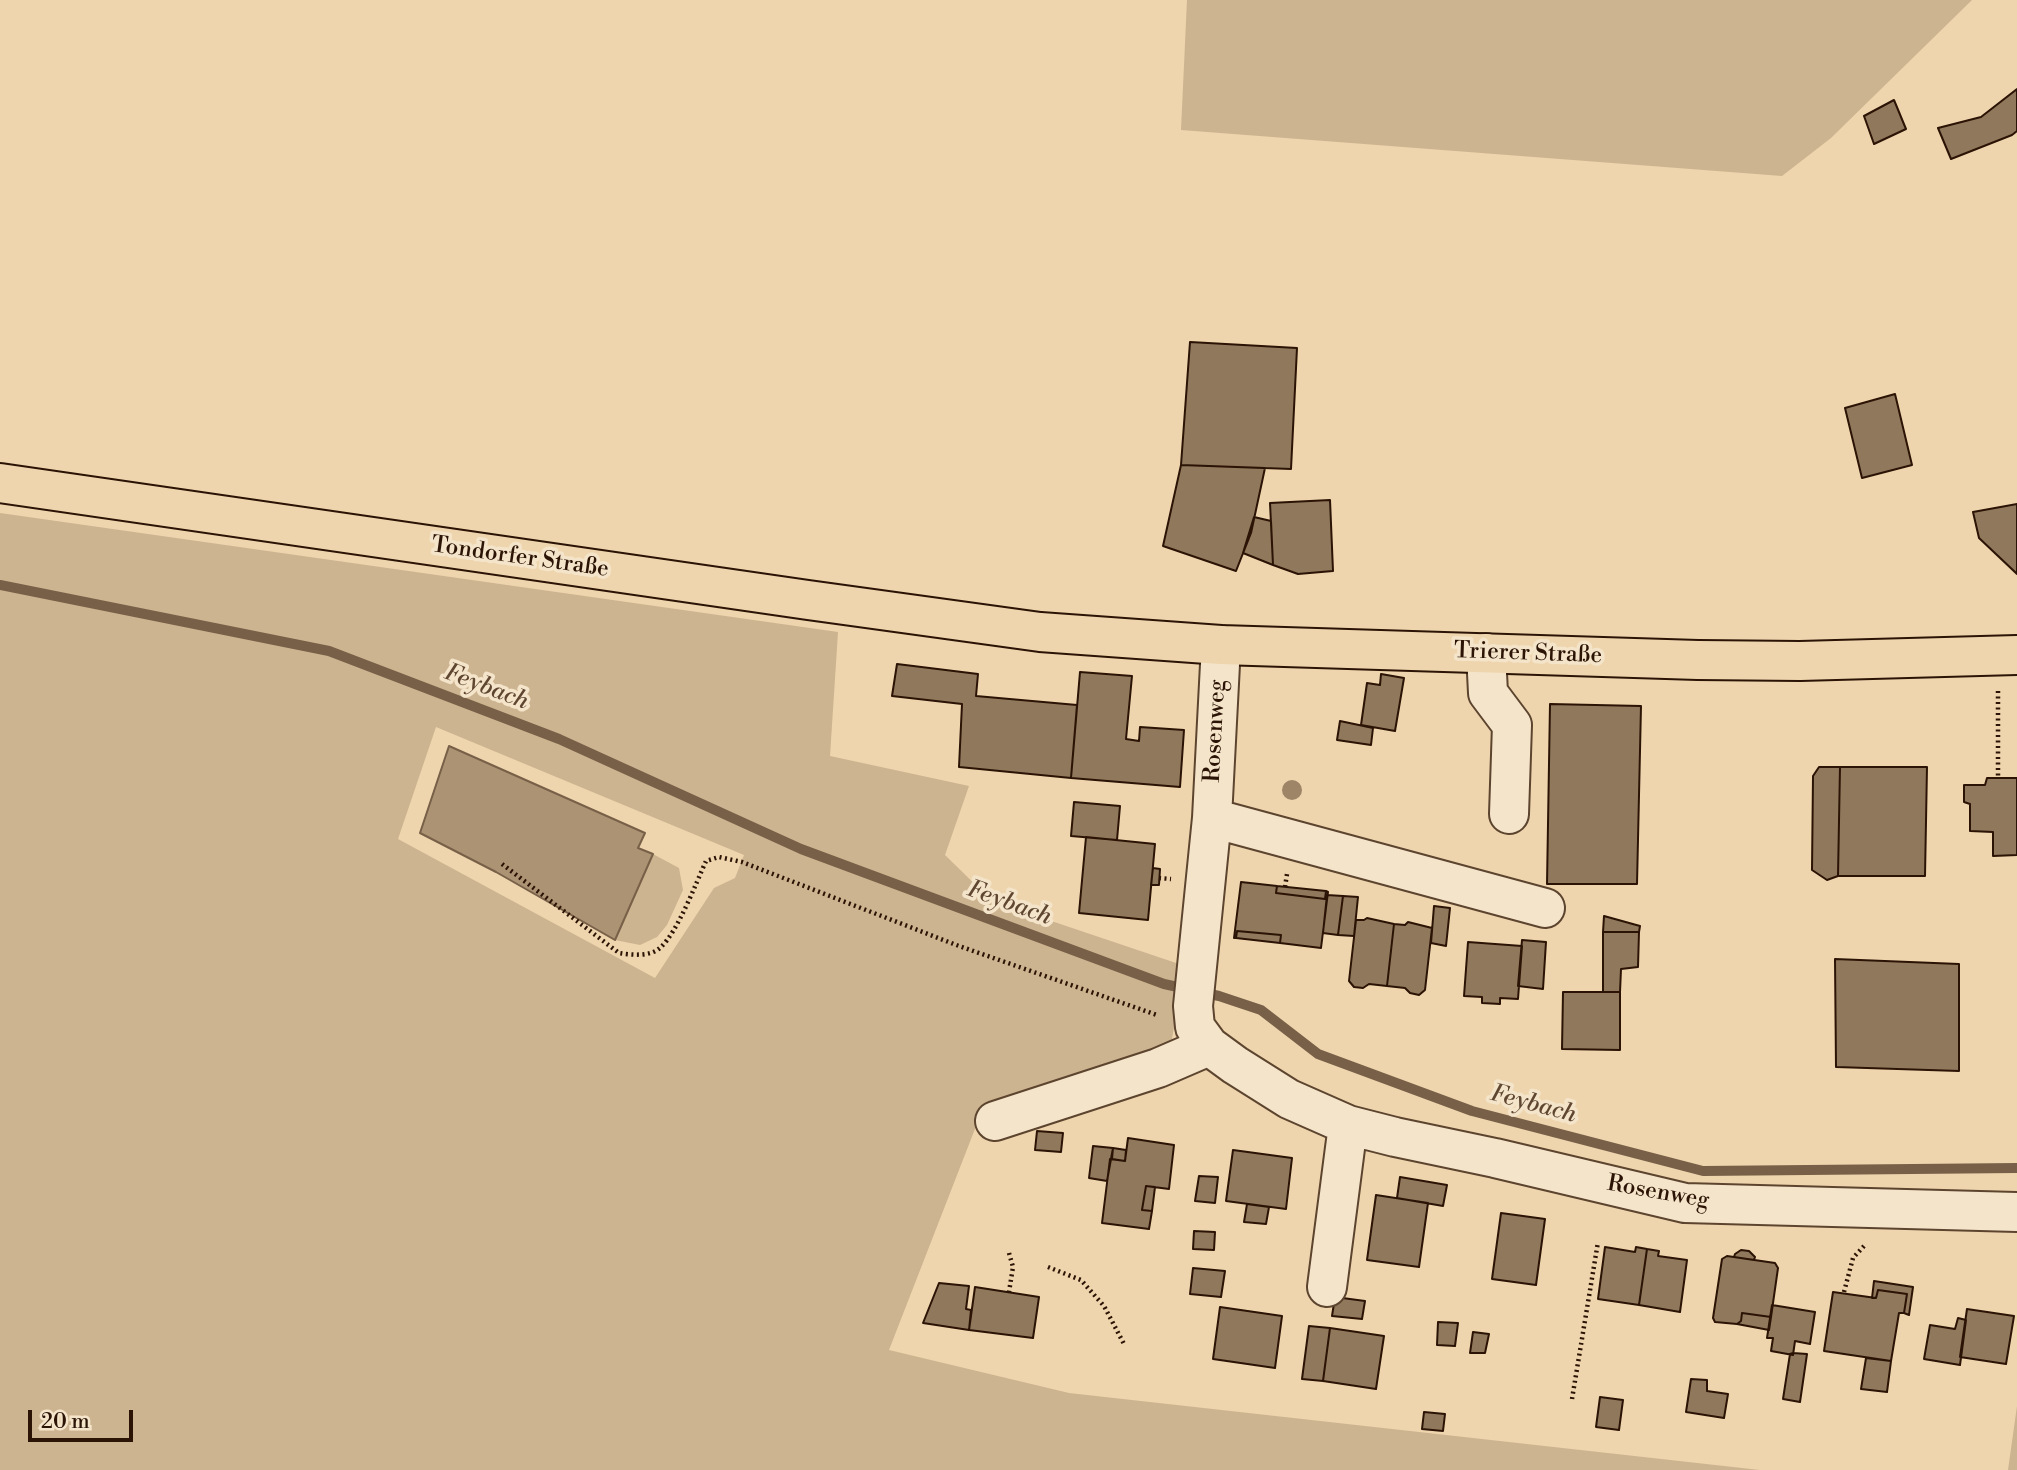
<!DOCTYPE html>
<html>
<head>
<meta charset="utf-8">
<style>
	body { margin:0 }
	#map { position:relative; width:2017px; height:1470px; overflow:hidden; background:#eed5ad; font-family:"Libre Bodoni",serif }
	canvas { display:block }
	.scale { position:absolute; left:28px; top:1410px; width:105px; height:32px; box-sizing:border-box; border:4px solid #2b1305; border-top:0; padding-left:9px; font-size:21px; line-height:24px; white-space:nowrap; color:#2b1305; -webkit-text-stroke:5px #f4e4ca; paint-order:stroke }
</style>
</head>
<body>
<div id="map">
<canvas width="2017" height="1470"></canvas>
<div class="scale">20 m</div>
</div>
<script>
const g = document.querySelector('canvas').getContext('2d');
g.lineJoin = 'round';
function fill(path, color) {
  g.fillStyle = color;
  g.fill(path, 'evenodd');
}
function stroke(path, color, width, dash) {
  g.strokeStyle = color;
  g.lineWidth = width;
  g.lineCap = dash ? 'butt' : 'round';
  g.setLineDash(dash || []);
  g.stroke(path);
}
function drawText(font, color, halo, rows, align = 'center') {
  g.font = font + ' "Libre Bodoni",serif';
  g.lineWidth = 7;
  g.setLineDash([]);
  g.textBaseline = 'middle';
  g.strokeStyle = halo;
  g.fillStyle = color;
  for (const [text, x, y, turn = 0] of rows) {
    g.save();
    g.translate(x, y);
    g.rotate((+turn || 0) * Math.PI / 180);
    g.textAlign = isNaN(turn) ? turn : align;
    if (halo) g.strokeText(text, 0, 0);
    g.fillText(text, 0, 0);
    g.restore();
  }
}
const green = new Path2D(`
	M1187,0H1972L1831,138L1782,176L1181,130Z
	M0,513L838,632L830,756L969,786L945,855L992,901L1185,966L1171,1044L980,1116L889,1350L1069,1393L1760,1470H0ZM436,727L744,855L735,878L714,888L655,978L398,839Z
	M653,854L679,868L683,890L667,925L657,937L640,945L615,940Z
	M2017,1406V1470H2008Z`);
const water = new Path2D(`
	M449,746L645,833L638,848L653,854L615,940L496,872L420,833Z`);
const stream = new Path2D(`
	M0,585L329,651L559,739L801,849L1164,984L1219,996L1261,1010L1318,1054L1472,1111L1703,1171L2017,1168`);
const building = new Path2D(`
	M2017,89V131L2012,135L1951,159L1938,128L1981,117Z
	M1894,100L1906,129L1874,144L1864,116Z
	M1190,342L1297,348L1291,469L1181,465Z
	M1895,394L1912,465L1862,478L1845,408Z
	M1181,465L1265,468L1251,533L1236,571L1163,546Z
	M1330,500L1333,571L1298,574L1273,565L1270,503Z
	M2017,504V574L1979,538L1973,512Z
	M1254,517L1271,521L1273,565L1243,553Z
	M897,664L978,674L976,696L1077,705L1071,778L959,767L962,704L892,696Z
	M1080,672L1132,676L1126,739L1139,741L1140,727L1184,730L1180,787L1071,778Z
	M1381,674L1404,678L1395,731L1361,725L1367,683L1380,685Z
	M1550,704L1641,706L1637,884H1547Z
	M1340,721L1373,728L1371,745L1337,740Z
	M1819,767H1840L1838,876L1827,880L1812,870L1813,776Z
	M1840,767H1927L1925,876H1838Z
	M1987,778H2017V855L1993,856V832L1970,831V804L1964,802V785H1985Z
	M1074,802L1120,806L1117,840L1071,836Z
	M1086,837L1155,844L1148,920L1079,913Z
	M1153,868L1160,869L1159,885H1151Z
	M1241,882L1277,886L1276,893L1325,899L1326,891L1328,892L1321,948L1280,943L1281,935L1237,931L1236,938H1234Z
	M1277,886L1326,891L1325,899L1276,893Z
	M1327,895L1343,896L1338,935L1323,933Z
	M1343,896L1358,897L1354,936L1338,935Z
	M1434,906L1450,908L1446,946L1431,943Z
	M1604,916L1640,926L1639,932H1603Z
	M1367,918L1394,924L1387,986L1369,984L1363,988L1354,987L1349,981L1356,920H1364Z
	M1408,922L1432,928L1425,990L1419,995L1410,993L1405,988L1387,986L1394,924L1405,925Z
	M1237,931L1281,935L1280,943L1236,938Z
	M1603,932H1639L1638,967L1621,969L1620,992H1603Z
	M1522,940L1546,942L1543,989L1518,986Z
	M1468,942L1522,946L1518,999L1500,998V1004L1482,1003V997L1464,996Z
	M1835,959L1959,964V1071L1836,1067Z
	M1563,992H1620V1050L1562,1049Z
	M1037,1131L1063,1133L1061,1152L1035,1150Z
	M1128,1138L1174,1145L1169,1189L1146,1186L1142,1210L1152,1211L1149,1229L1102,1223L1110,1159L1125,1161Z
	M1093,1146L1113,1148L1107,1181L1089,1178Z
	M1113,1148L1126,1150L1125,1161L1112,1159Z
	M1233,1150L1292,1158L1286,1209L1226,1201Z
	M1199,1176L1218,1177L1215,1203L1195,1201Z
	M1400,1177L1447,1185L1443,1206L1397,1198Z
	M1146,1186L1155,1187L1152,1211L1142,1210Z
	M1376,1195L1428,1203L1419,1267L1367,1260Z
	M1247,1204L1269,1207L1266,1224L1244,1222Z
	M1501,1213L1545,1219L1536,1285L1492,1279Z
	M1194,1231L1215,1232L1214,1250L1193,1249Z
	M1605,1247L1635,1252L1636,1247L1647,1249L1639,1305L1598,1299Z
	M1647,1249L1659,1251L1658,1256L1687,1260L1680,1312L1639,1305Z
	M1741,1250L1749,1251L1755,1257L1754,1260L1734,1257L1735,1254Z
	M1727,1256L1775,1263L1778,1268L1771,1317L1742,1313L1741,1321L1737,1324L1715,1322L1713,1318L1722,1259Z
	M1193,1268L1225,1271L1221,1297L1190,1294Z
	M1874,1281L1913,1287L1909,1315L1904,1313L1907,1294L1878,1290L1876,1298H1872Z
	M939,1283L969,1286L966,1309L971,1310L969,1330L923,1323Z
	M975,1287L1039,1297L1033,1338L969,1330Z
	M1878,1290L1907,1294L1904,1313H1899L1891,1361L1824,1351L1833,1292L1876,1298Z
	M1335,1297L1365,1301L1362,1319L1332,1316Z
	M1772,1305L1815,1312L1810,1344L1795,1341L1793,1355L1771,1351L1773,1338H1767Z
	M1220,1307L1282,1316L1275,1368L1213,1359Z
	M1967,1309L2014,1316L2006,1364L1960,1357Z
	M1742,1313L1771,1317L1769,1330L1737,1324L1741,1321Z
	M1958,1318L1966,1320L1960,1365L1924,1359L1930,1325L1955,1329Z
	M1438,1322L1458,1323L1455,1346L1437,1345Z
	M1309,1326L1330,1328L1323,1381L1302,1379Z
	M1330,1328L1384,1336L1376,1389L1323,1381Z
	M1473,1332L1489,1334L1485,1353H1470Z
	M1793,1353L1807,1354L1800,1402L1783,1399L1790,1354Z
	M1866,1358L1891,1361L1887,1392L1861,1389Z
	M1691,1379L1707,1380V1391L1728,1394L1724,1418L1686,1412Z
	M1600,1397L1623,1400L1619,1430L1596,1427Z
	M1424,1412L1445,1414L1443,1431L1422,1429Z`);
const path = new Path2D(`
	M1998,691V778
	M502,864L619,953C632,955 651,957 661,947C678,931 696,883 706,861L719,857L742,862L959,946L1157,1015
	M1159,878L1171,879
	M1285,887L1287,874
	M1009,1253L1013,1267L1009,1292
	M1048,1267L1081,1280L1104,1306L1124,1344
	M1844,1292L1853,1258L1864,1246
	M1572,1399L1598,1242`);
const minor = new Path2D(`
	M1221,645L1212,818L1193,1006L1195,1027L1209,1046L1235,1065L1289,1099L1348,1125L1395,1137L1495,1158L1685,1203L2017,1212
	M1486,653L1488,693L1512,725L1509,814
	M1212,818L1545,908
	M995,1121L1158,1068L1209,1046
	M1327,1287L1348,1125`);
const major = new Path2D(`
	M0,483L808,600L1040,632L1221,645L1698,660L1800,661L2017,655`);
const trees = [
	[1292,790]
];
const streetNames = [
	["Tondorfer Straße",520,558,8],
	["Trierer Straße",1528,654,2],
	["Rosenweg",1216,731,-87],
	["Rosenweg",1658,1193,10]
];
const waterNames = [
	["Feybach",486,688,21],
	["Feybach",1009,904,20],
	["Feybach",1533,1105,15]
];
fill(green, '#cdb490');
fill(water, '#ac9374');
stroke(water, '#786048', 2);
stroke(stream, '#786048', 10);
fill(building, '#90785c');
stroke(building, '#2b1305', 2);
stroke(minor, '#5c442f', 42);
stroke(major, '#2b1305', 42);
stroke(path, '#2b1305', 4.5, [2, 3.5]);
stroke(minor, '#f4e4ca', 38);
stroke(major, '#eed5ad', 38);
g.fillStyle = '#9e8568';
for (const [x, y] of trees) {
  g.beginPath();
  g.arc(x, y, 10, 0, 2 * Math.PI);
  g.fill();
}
drawText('23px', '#2b1305', '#f4e4ca', streetNames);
drawText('italic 24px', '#5f4631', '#f4e4ca', waterNames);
</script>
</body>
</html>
